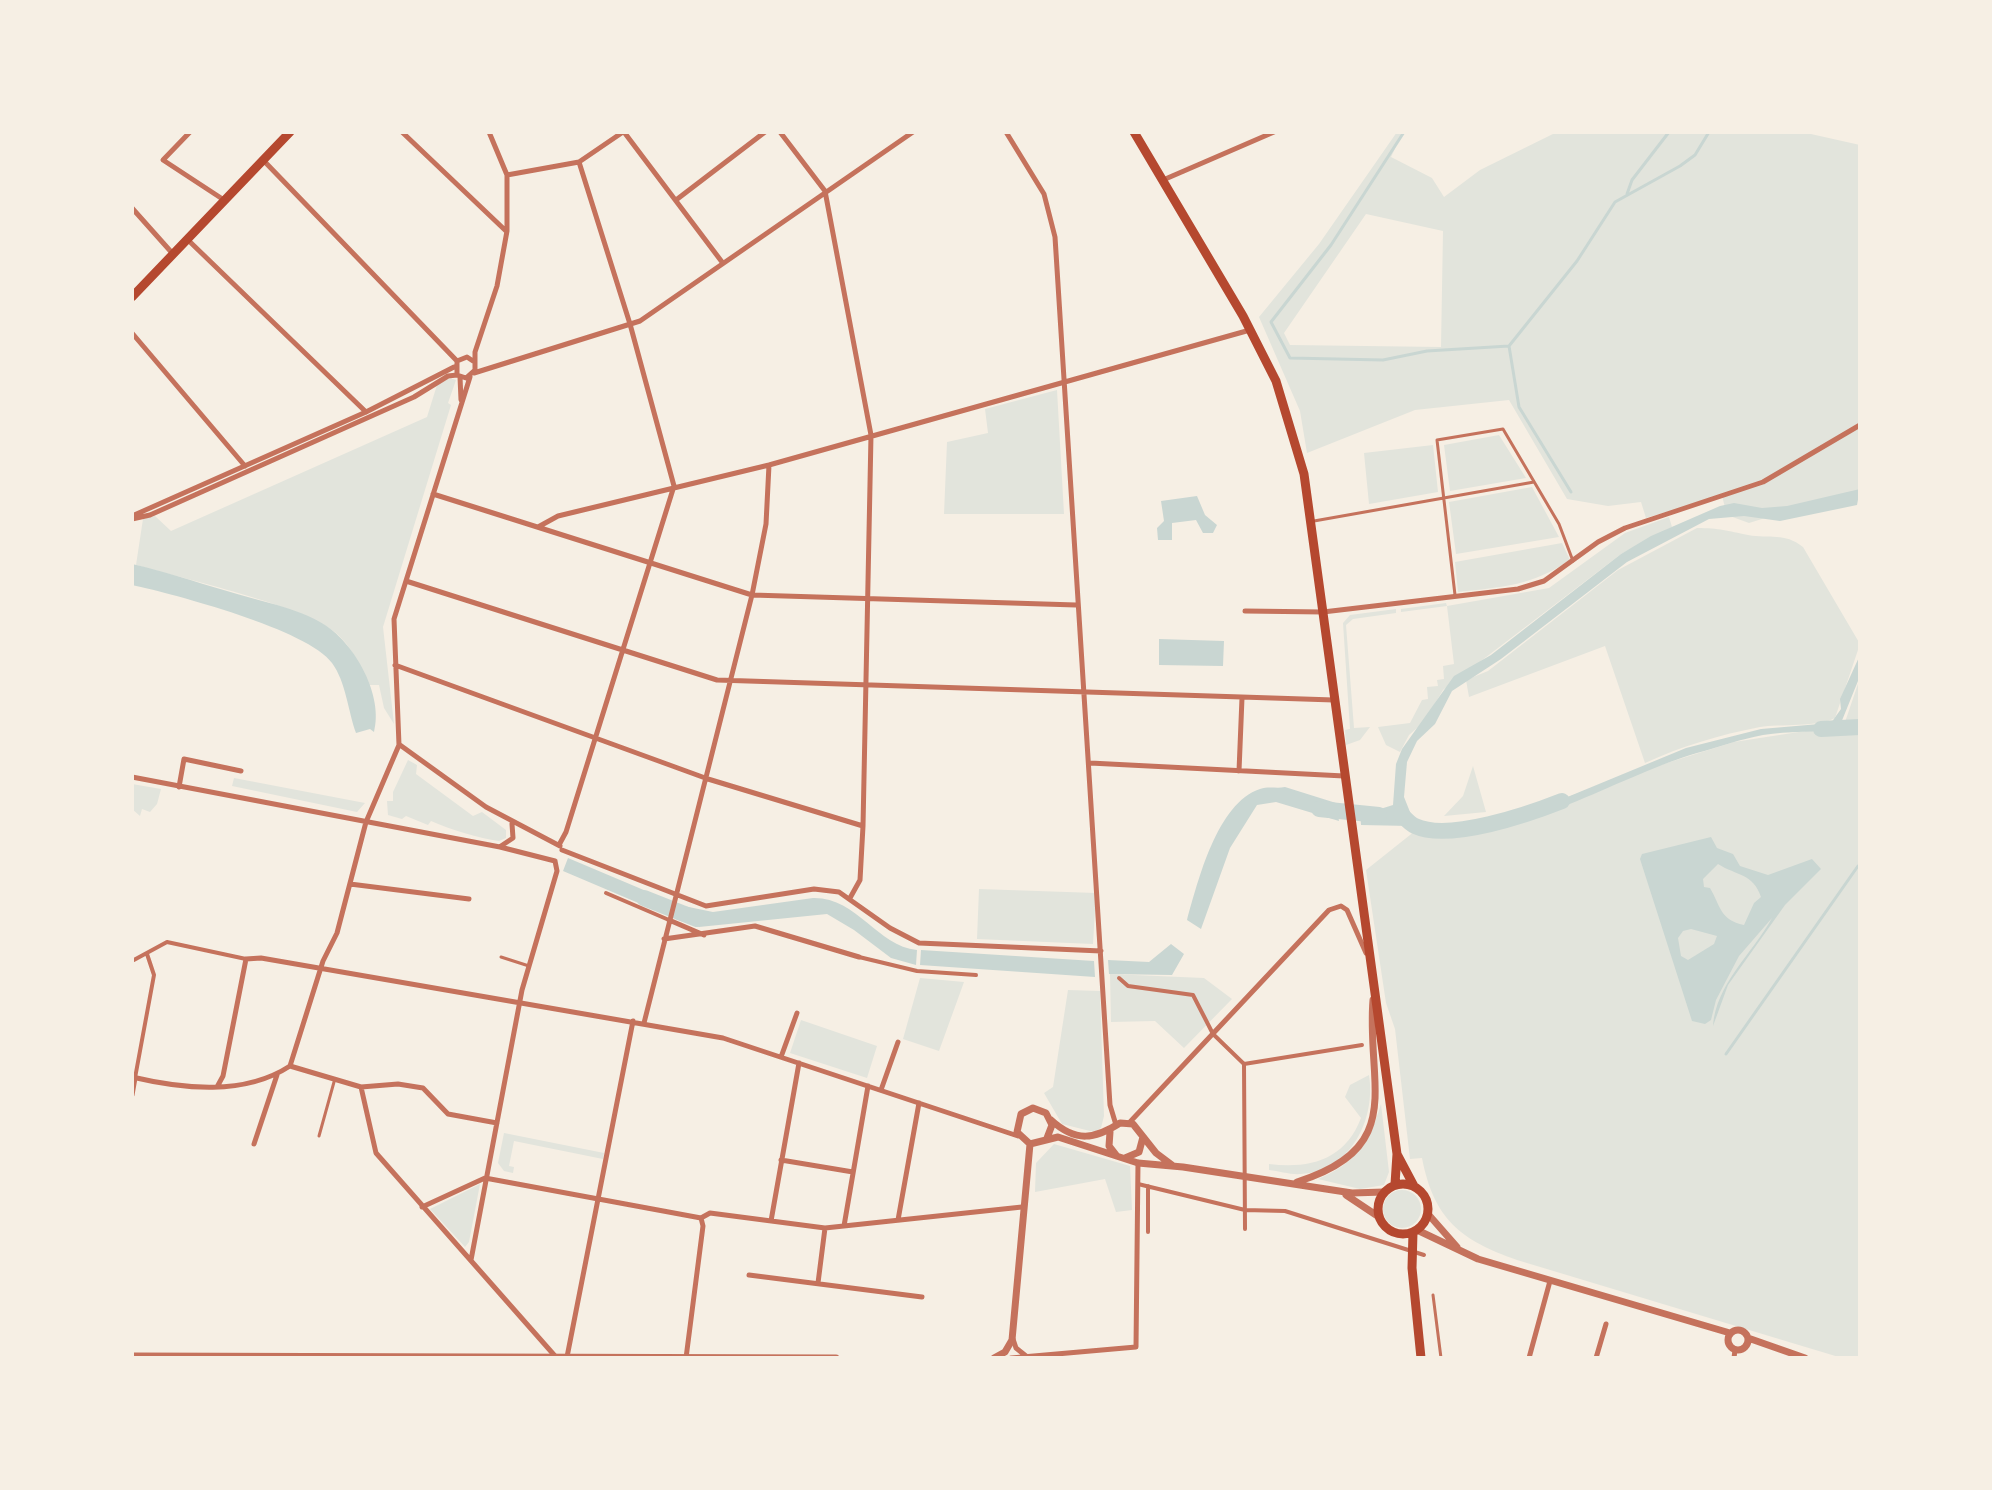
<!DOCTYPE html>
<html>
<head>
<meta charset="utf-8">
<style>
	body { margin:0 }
	#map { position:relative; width:1992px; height:1490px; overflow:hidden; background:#f6efe4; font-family:"Noto Sans",sans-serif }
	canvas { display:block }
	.frame { position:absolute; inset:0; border:134px solid #f6efe4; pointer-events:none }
</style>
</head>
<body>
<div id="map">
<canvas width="1992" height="1490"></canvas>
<div class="frame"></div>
</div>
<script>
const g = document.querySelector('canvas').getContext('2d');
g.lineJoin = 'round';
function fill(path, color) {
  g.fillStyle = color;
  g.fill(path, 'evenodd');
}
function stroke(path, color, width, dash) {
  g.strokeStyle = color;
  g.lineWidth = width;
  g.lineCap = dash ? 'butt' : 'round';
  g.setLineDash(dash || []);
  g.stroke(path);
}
const green = new Path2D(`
	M1397,132H1403L1391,157L1432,178L1444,197L1480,170L1557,132H1802L1860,145V498L1794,509L1749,523L1727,515L1722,496L1646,518L1641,502L1608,506L1567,499L1509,400L1415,410L1307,453L1300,411L1259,317L1319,244ZM1366,214L1443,231L1441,347L1290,345L1284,333Z
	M450,378L456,380L448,403L451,405L383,627L394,724L384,708L379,685H368C360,666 352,647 336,633C302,605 183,579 136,565L143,519L155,516L171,531L427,417L437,385Z
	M1057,390L1064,514H944L947,442L988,433L985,409Z
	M1499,435L1526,478L1450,491L1444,445Z
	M1433,445L1438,492L1369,504L1364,453Z
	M1532,487L1559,537L1456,554L1449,502Z
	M1669,517L1672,527L1621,554L1443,690L1424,722L1409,735L1400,752L1386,745L1378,727L1410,723L1422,700L1428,699L1427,687L1438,686L1437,680L1444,679L1443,666L1454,664L1447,606L1401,612V609L1446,603L1447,606L1549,588L1625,533Z
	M1697,528C1720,528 1727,531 1748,535C1770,539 1784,532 1803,547L1860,644L1835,718C1820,727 1779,724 1760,727C1719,735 1682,746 1645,763L1605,646L1469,697L1466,680L1488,671L1618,570Z
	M1562,543L1570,560C1531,586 1503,587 1458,592L1455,562Z
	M1396,609V613L1353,619L1346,625L1354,728L1370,727L1360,740L1346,745L1345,730L1350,729L1343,623L1350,615Z
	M1860,678V1358H1842L1517,1260C1461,1240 1434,1220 1422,1158L1410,1159L1395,1029L1386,1003L1366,870L1415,831L1447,834L1487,828L1609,781L1734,742L1844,725Z
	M408,760L417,765L416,774L473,816L482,812L506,830V838L499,841C479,838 451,830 431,821L428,825L406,816L402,819L388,815L387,801H393V792Z
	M1473,766L1486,812L1444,816L1463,796Z
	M234,778L365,803L357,812L232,786Z
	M132,784L161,789L157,804L150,812L142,809L140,816L132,809Z
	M979,889L1096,893L1093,944L977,939Z
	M1110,974L1204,978L1232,999L1184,1048L1155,1021L1111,1022Z
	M920,978L964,982L939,1051L903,1039Z
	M1068,990L1100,991L1104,1116L1101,1128L1094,1132L1062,1124L1044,1093L1053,1087Z
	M801,1020L877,1046L867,1078L790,1053Z
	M1369,1075C1376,1119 1351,1171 1301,1174C1291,1175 1279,1171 1269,1170V1164C1310,1169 1345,1160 1361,1118L1345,1097L1350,1085Z
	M1381,1104L1389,1172L1384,1185L1360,1189L1318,1179C1355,1164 1370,1141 1381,1104Z
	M504,1133L604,1153L603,1159L514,1141L509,1166L514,1167L513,1173L504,1171L498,1163Z
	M1054,1144L1130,1166L1132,1210L1116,1212L1105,1179L1035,1192L1036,1163Z
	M480,1184L469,1242L465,1247L430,1209Z
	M1383 1209a19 19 0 1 1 38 0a19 19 0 1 1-38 0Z`);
const water = new Path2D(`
	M1860,489L1857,505L1780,521L1744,516L1709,519L1627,562L1501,659L1452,691L1435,724L1417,741L1407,762L1404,797L1414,822L1410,826L1361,825L1360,809L1377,810L1393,805L1396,764L1402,749L1454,676L1491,655L1621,554L1651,536L1720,506L1734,503L1762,508L1787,506Z
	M1197,496L1205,515L1217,525L1213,533H1203L1196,520L1172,523V540H1158L1157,528L1164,521L1161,501Z
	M132,564C164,571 195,582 227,591C258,601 297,607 325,625C355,644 384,696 374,732L370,729L356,733C348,711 346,682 332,663C309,630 174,594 132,585Z
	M1159,639L1224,641L1223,666L1159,665Z
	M1860,655V676L1841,723L1842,730C1816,732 1789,731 1763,735C1741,739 1719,747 1697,753C1616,776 1500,853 1417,830L1421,826L1448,829L1507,822L1686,748L1761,729L1831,723L1841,709L1840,699Z
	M1285,787L1336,803L1339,821L1276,802L1257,805L1230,848L1201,929L1187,920C1198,881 1217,803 1260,789C1269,786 1277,789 1285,787Z
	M1711,837L1717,848L1733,854L1740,866L1768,875L1812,859L1821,869L1785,905L1728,985L1713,1026C1716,984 1752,954 1772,918L1739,956L1716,1000L1711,1020L1705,1024L1692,1021L1640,859L1642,854ZM1718,864C1737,876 1753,873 1761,897L1754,903L1744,925C1720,920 1721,907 1710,888L1704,887L1703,879ZM1691,929L1717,936L1714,944L1688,960L1681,956L1678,938L1683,931Z
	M568,858L665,899L662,913L563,871Z
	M813,898C857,897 877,946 917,950L916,965L891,958L854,930L827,914L699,927L675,919L679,905L713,912Z
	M1171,944L1184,954L1172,975L1109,974L1108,960L1149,962Z
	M921,950L1094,961L1095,977L920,965Z`);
const stream = new Path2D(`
	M1404,132L1331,245L1271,322L1290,358L1383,360L1427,351L1509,346
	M1627,194L1632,180L1669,132
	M1571,492L1519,407L1509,346L1577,261L1615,202L1680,166L1695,155L1709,132
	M1726,1054L1858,866`);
const river = new Path2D(`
	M1821,729L1860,727
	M1319,809L1379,815
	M1401,814C1405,818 1410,824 1415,826C1449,842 1529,814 1562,801
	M644,898L697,919`);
const service = new Path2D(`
	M1314,521L1534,482
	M1455,595L1437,440L1503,429L1559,524L1573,561
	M501,957L529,966
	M319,1136L334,1082
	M1433,1295L1441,1358`);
const pedestrian = new Path2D(`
	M606,893L669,920
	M859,957L917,971L976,975
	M132,961L167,942L246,959
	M1119,978L1128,986L1193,995L1213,1034L1244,1064
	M1244,1064L1245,1229
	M1244,1064L1362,1045
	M135,1078L154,975L147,954
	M1138,1184L1245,1210L1285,1211L1424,1255
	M1148,1232V1186`);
const minor = new Path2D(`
	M190,132L163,160L224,200
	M402,132L506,231
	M624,132L722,262
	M780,132L825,191L871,435L863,826L860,880L850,898
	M1006,132L1044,194L1055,237L1110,1105L1116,1125
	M264,161L457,361
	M507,175L579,162L623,132
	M1163,180L1274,132
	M676,200L765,132
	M132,208L173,254
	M188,240L366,412
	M132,333L245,466
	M473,361L467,357L457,361V375L466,378L475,370V352L497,286L507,231V175L489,132
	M474,373L640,321L913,132
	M460,377L461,400
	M433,494L752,595L1076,605
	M132,516L366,412L454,367
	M132,519L150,515L414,397L448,376L457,375
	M538,527L558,516L769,465L1250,330
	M406,581L717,680L1334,700
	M1245,611L1323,612L1518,589L1544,581L1598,542L1625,528L1763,482L1860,425
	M395,665L708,779L863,826
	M400,745L486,807L560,846
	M1090,763L1344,776
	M1239,771L1242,698
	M132,777L500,847L555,861
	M179,787L184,759L241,771
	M559,845L566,832L674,486L630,324L579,162
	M501,846L513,838L512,824
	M562,850L706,906L814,889L839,892L890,928L919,943L1101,951
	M350,884L469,899
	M669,920L704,935
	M664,939L755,926L859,957
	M644,1023L752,595L766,524L769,465
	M781,1057L797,1013
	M290,1066L323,961L337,933L366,822L399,745L394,619L470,377
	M290,1066L361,1087L398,1084L423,1088L448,1114L497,1123
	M132,1077C183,1089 244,1096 290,1066
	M217,1087L223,1076L246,959L261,958L723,1038L1018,1136
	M361,1087L376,1153L555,1356
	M881,1090L898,1042
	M132,1095L135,1078
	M1129,1123L1329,910L1341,906L1347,910L1366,953
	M254,1144L277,1075
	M781,1160L853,1172
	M485,1178L701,1218L710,1213L825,1228L1022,1207
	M422,1207L485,1178
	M898,1220L919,1103
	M771,1221L799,1063
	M844,1226L868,1086
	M471,1260L522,990L557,871L555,861
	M749,1275L922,1297
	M818,1283L825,1228
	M1013,1339L1016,1348L1026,1356
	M567,1357L633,1021
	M686,1358L703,1226L701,1218
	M1011,1358L1136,1347L1138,1163
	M1529,1358L1550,1281
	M1596,1358L1606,1324
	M1734,1358L1735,1350`);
const tertiary = new Path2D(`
	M1051,1120C1076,1143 1095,1139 1120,1123L1133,1124L1156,1153L1172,1165
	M1110,1132L1109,1146L1116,1155
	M1047,1138L1052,1125L1046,1113L1033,1108L1021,1114L1017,1132L1030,1144L1058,1137L1138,1163L1183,1167L1352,1193L1384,1192
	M1125,1158L1139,1152L1143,1137
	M1297,1182C1408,1147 1366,1085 1373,1000
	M1346,1195L1379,1217
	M1428,1214L1457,1247
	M1417,1230L1478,1259L1730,1333
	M1728 1340a10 10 0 1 1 20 0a10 10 0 1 1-20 0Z
	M1748,1338L1805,1358
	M132,1356L836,1358
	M994,1358L1005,1352L1012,1340L1030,1144`);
const primary = new Path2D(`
	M1134,132L1243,316L1276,381L1304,474L1397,1154L1395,1184
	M132,297L290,132
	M1397,1154L1414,1186
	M1378 1209a25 25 0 1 1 50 0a25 25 0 1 1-50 0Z
	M1413,1232L1412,1268L1421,1358`);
fill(green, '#e2e4dc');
fill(water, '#c9d6d2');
stroke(stream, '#c9d6d2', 3);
stroke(river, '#c9d6d2', 16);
stroke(service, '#c5725c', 3);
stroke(pedestrian, '#c5725c', 4);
stroke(minor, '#c5725c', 5);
stroke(tertiary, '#c5725c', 7);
stroke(primary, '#b5482f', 9);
</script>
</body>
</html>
